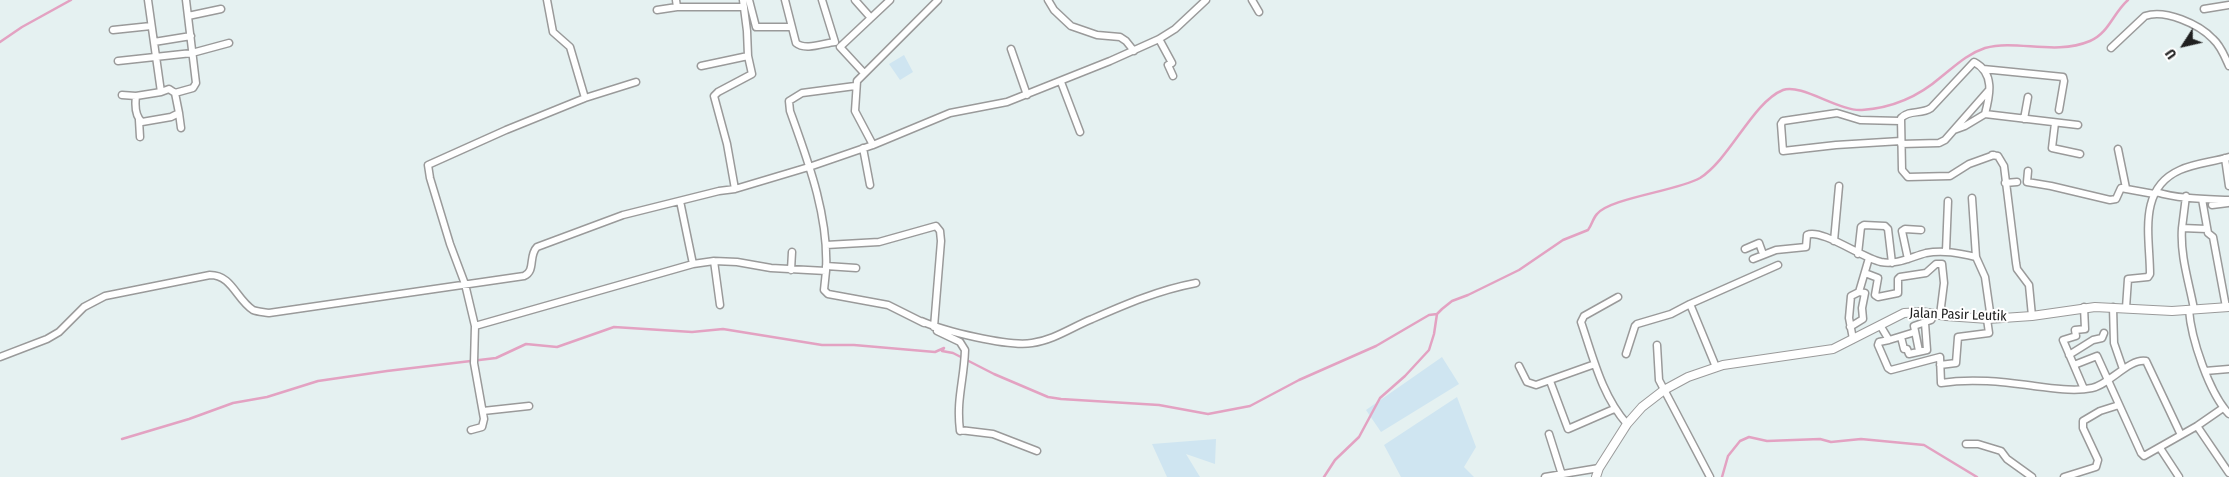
<!DOCTYPE html>
<html>
<head>
<meta charset="utf-8">
<style>
	body { margin:0 }
	#map { position:relative; width:2229px; height:477px; overflow:hidden; background:#e5f1f1; font-family:"Fira Sans Condensed",sans-serif }
	canvas { display:block }
	.north { position:absolute; left:2159px; top:20px; width:50px; height:50px; -webkit-text-stroke:4px #fff; paint-order:stroke; rotate:235deg; font-size:14px; font-weight:700; line-height:20px; text-align:center; color:#202020 }
	.north::after { content:''; display:block; margin:auto; width:18px; height:22px; background:#202020; clip-path:polygon(50% 0,100% 100%,50% 72%,0 100%) }
</style>
</head>
<body>
<div id="map">
<canvas width="2229" height="477"></canvas>
<div class="north">U</div>
</div>
<script>
const g = document.querySelector('canvas').getContext('2d');
g.lineJoin = 'round';
function fill(path, color) {
  g.fillStyle = color;
  g.fill(path, 'evenodd');
}
function stroke(path, color, width, dash) {
  g.strokeStyle = color;
  g.lineWidth = width;
  g.lineCap = dash ? 'butt' : 'round';
  g.setLineDash(dash || []);
  g.stroke(path);
}
function drawText(font, color, halo, rows, align = 'center') {
  g.font = font + ' "Fira Sans Condensed",sans-serif';
  g.lineWidth = 4;
  g.setLineDash([]);
  g.textBaseline = 'middle';
  g.strokeStyle = halo;
  g.fillStyle = color;
  for (const [text, x, y, turn = 0] of rows) {
    g.save();
    g.translate(x, y);
    g.rotate((+turn || 0) * Math.PI / 180);
    g.textAlign = isNaN(turn) ? turn : align;
    if (halo) g.strokeText(text, 0, 0);
    g.fillText(text, 0, 0);
    g.restore();
  }
}
const farmland = new Path2D(`
	M904,55L913,72L900,80L889,64Z
	M1442,357L1459,384L1381,432L1366,410Z
	M1457,397L1476,447L1464,467L1474,477H1401L1384,445Z
	M1216,439L1215,464L1186,454L1200,477H1167L1152,444Z`);
const stream = new Path2D(`
	M0,42L22,27L71,0
	M122,439L189,419L233,403L267,397L318,381L387,371L496,358L526,344L557,347L614,327L692,332L723,329L822,345H854L935,352L944,348L942,351L953,353L994,374L1048,397L1061,399L1159,405L1208,414L1250,406L1299,380L1376,346L1429,315L1437,314
	M1324,477L1335,460L1359,437L1380,398L1405,376L1429,350L1434,334L1437,314L1442,309L1452,301L1468,295L1519,270L1563,240L1588,230C1592,225 1593,218 1597,214C1610,198 1677,191 1700,178C1730,159 1753,102 1783,90C1801,83 1840,112 1862,110C1892,108 1918,97 1941,77C1955,66 1967,54 1985,48C2017,39 2054,56 2090,41C2109,33 2113,13 2128,0
	M1722,477L1728,456L1740,441L1749,437L1767,441L1820,439L1831,442L1861,439L1924,445L1977,477`);
const minor = new Path2D(`
	M148,0L161,92L136,96C135,104 135,116 142,122L171,117L179,113L175,93L169,89L161,92
	M547,0L553,32L570,47L585,98
	M676,0L677,7H744
	M749,0L756,27H791
	M785,0L796,43C805,51 824,43 835,42L822,0
	M855,0L871,18
	M1048,0L1054,10L1071,26L1097,35L1120,37L1126,41L1134,51
	M1252,0L1259,12
	M2204,9L2229,5
	M657,10L677,7
	M188,16L221,9
	M113,30L151,26
	M1159,39L1172,63L1168,65L1173,76
	M154,42L191,36
	M2111,48L2145,16C2165,9 2199,24 2213,39C2221,46 2225,57 2229,66
	M1011,49L1027,95
	M118,61L192,53L229,43
	M701,66L748,56
	M1983,69L2063,77L2064,81L2059,110
	M864,73L840,47L890,0
	M1061,82L1080,132
	M175,93L193,88L196,83L186,0
	M122,95L136,96
	M179,113L181,128
	M1985,114L2078,125
	M2024,119L2028,97
	M139,120L140,137
	M1900,121L1860,120L1837,113L1783,121L1781,124L1783,151L1836,145L1901,141
	M2055,123L2052,148L2080,154
	M1954,130L1965,126L1985,114C1990,95 1995,73 1974,62L1931,108C1921,115 1910,109 1901,118L1902,170L1908,177L1950,176L1969,164L1994,155
	M1901,144L1939,143L1945,140L1989,90
	M873,145L855,111L857,81L938,0
	M863,148L870,185
	M2118,149L2126,188
	M1992,155L1998,156L2004,166L2016,263L2017,269L2029,285L2032,316
	M2225,158L2229,186
	M2028,171L2027,182L2051,186L2110,200L2116,199L2121,188L2154,194
	M2005,183L2017,182
	M735,189L727,144L714,96L718,92L752,74L748,56L747,31L743,0
	M2156,192C2178,199 2205,199 2229,200
	M1972,198L1976,257L1985,277L1991,319
	M2202,199L2208,233L2213,237L2226,307
	M680,201L693,264
	M2212,205L2228,203
	M2182,228L2186,196
	M1834,241L1839,186
	M826,245L879,242L936,226L940,231L941,241L934,327
	M1745,249L1759,243L1763,254
	M1946,251L1948,201
	M1858,254L1861,227L1864,225L1885,226L1888,229L1892,263
	M1753,259L1776,250L1806,247L1807,235C1821,228 1862,258 1881,262C1897,265 1911,257 1926,253C1943,250 1959,253 1976,257
	M1908,259L1902,231L1905,229L1921,230
	M714,261L720,305
	M826,266L856,268
	M791,270L792,252
	M826,271L824,290L828,294L888,305L924,323
	M1865,273L1878,278L1875,295L1878,297L1898,293V279L1900,277L1926,273L1936,264H1942L1944,283L1940,315
	M1618,297L1584,316L1581,322C1593,357 1602,396 1627,424
	M2084,307L2085,329L2075,330L2076,336L2063,340L2084,389
	M2113,307L2114,343L2123,369
	M2126,308L2128,279L2148,277L2150,274C2150,237 2137,189 2180,170C2195,163 2213,162 2229,157
	M2194,309C2189,282 2180,256 2182,228L2207,229
	M2189,310C2191,338 2209,393 2229,414
	M921,321C944,331 1008,347 1032,343C1054,340 1072,327 1092,319C1126,304 1159,290 1196,283
	M1880,325L1889,340L1879,342L1878,345L1888,368L1891,370L1940,357L1941,383C1973,378 2003,382 2034,386C2052,388 2074,392 2092,388C2109,385 2129,358 2146,361L2181,435
	M475,326L693,264L714,261L737,262L771,268L826,271C829,216 808,161 790,111L789,101L802,93L855,86
	M1850,327L1863,319L1862,308L1865,293L1859,292
	M937,331L960,342L965,350C964,381 956,399 960,431
	M1901,337L1904,349H1907L1909,354L1927,350L1925,323
	M1853,339L1849,318L1851,296L1859,292L1869,258
	M1889,340L1915,332
	M1657,345L1659,380L1710,477
	M1919,351L1914,326L1931,320L1935,314
	M1626,354L1635,326L1637,324L1671,314L1690,304
	M2069,355L2093,340L2102,338L2104,333
	M0,357L47,339L59,332L84,307L105,296L210,275C232,275 236,299 253,310C258,312 264,312 269,313L524,276C536,271 528,256 537,247L623,215L719,191L735,189L812,166L873,145L950,113L1007,102L1110,61L1159,39L1175,29L1206,0
	M1940,365L1956,363L1958,337L1989,333L1987,319
	M2074,365L2097,356L2141,453L2144,456L2197,426L2223,408
	M1519,366L1527,382L1536,385L1595,364
	M1716,367L1690,304L1778,265
	M2205,371L2229,369
	M1550,381L1568,429L1614,409
	M483,411L529,406
	M2197,426L2229,473
	M471,430L482,427L484,419L474,363L475,326L465,284L450,244L430,178L428,165L506,130L585,98L636,82
	M960,430L993,434L1037,451
	M1549,434L1562,475
	M1966,444H1978L2001,451L2007,459L2032,477
	M2160,448L2179,477
	M1545,477L1599,468
	M2064,477L2096,467L2098,460L2083,428V421L2100,411L2119,405`);
const tertiary = new Path2D(`
	M1596,477L1599,468L1627,424L1642,407L1664,390L1688,377L1723,365L1833,349L1904,313L1922,312L1946,316L1988,319L2032,316L2095,307L2172,311L2229,307`);
const streetNames = [
	["Jalan Pasir Leutik",1958,315,2]
];
fill(farmland, '#cfe5f1');
stroke(stream, '#e3a2c2', 2.5);
stroke(minor, '#9a9a9a', 9);
stroke(tertiary, '#9a9a9a', 10);
stroke(minor, '#fff', 6);
stroke(tertiary, '#fff', 8);
drawText('14px', '#202020', '#fff', streetNames);
</script>
</body>
</html>
